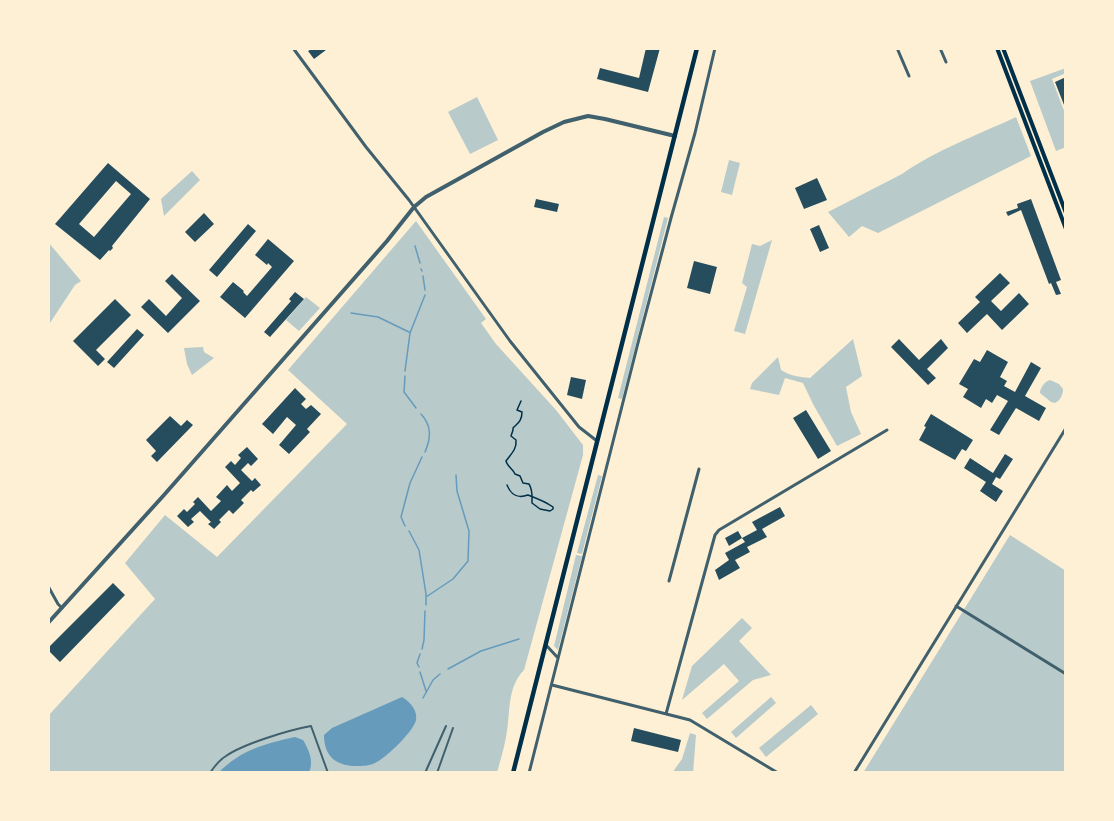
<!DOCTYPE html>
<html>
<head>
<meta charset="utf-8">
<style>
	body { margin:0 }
	#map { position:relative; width:1114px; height:821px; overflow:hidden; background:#fdf0d5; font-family:Inter,sans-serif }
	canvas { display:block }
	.frame { position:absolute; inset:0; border:50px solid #fdf0d5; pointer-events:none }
</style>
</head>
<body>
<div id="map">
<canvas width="1114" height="821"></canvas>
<div class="frame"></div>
</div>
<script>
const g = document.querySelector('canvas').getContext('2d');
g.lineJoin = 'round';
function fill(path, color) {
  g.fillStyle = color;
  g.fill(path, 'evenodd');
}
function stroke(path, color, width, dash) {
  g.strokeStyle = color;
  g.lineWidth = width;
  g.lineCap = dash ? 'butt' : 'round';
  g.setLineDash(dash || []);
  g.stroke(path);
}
const green = new Path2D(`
	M1066,68V73L1052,79L1066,116V147L1056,151L1030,81Z
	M477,97L498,140L470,154L448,112Z
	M1016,117L1031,156L878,233L862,226L849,237L828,212L902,174C934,151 980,134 1016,117Z
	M729,160L740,163L732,195L721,192Z
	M192,171L200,180L164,216L161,199Z
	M664,217L668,218L622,399L618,398Z
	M416,221L486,319L481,323L496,344L556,410L583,445V455L524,670C506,689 511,713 506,737C504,749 500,761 497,773H48V716L155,599L125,563L165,515L217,557L347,424L288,370Z
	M772,240L745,334L734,331L747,287L742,283L752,244L760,246Z
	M48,242L81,281L75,285L48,326Z
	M306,297L320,308L299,331L286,320Z
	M853,339L862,376L846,387L851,412L861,434L837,446L813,404L803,383L785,378L779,395L750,389L752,383L778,357L781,370C791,376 799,377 810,378Z
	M203,347L204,352L214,358L192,375L187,364L184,348Z
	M1050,380L1059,384L1063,389C1063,395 1060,401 1055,403L1051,402L1040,393C1040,388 1045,381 1050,380Z
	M598,475L602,476L582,554L577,553Z
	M1010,535L1066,571V773H863Z
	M576,555L582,556L558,650L554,646Z
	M742,618L752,628L739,641L771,675L753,680L707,719L702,713L739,681L724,664L682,700L692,666Z
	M771,697L776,703L736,738L731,732Z
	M811,705L818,714L766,757L759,748Z
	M690,733L696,735L693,773H672L682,759Z`);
const water = new Path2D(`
	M402,697C409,701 418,710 416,720C414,731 386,758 375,763C369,766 362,766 356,766C336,766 324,756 324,735L332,728Z
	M295,737L303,740C309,750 314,761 309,773H218C241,750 264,744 295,737Z`);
const stream = new Path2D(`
	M415,246L420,263
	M421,269L422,271
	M423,276L425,290
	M351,313L378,317L409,332
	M405,371L410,333L425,295
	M405,376L404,392L416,408
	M421,414C432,426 431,438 425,452
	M405,526L401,517L410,483L422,457
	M409,531L419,550L426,594V605
	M426,597L453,579L468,561L469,531L457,491L456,475
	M422,649L424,640L425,611
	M419,667L417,663L420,654
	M448,669L481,651L519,639
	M420,672L426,691
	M423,698L433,680L440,674`);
const building = new Path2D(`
	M309,48H324L326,50L314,59L308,51L310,50Z
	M646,48H660L648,92L597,79L600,68L639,78Z
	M1066,77V110L1055,82Z
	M108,163L150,199L112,246L113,248L110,251L109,250L100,260L55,224ZM116,181L131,194L94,237L79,224Z
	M817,178L827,200L804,209L795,188Z
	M536,199L559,204L557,212L534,207Z
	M1031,199L1061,280L1056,282L1061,294L1056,295L1051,283L1049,284L1021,210L1008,216L1006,212L1018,208L1017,204Z
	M204,213L214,224L195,242L185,232Z
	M248,224L256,231L217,277L209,270Z
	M819,225L829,248L820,252L810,229Z
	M268,239L294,261L245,318L220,297L233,282L244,291L243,292L247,296L272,267L268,263L267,265L255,255Z
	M694,261L717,267L710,294L687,288Z
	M1000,273L1010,283L991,301L1001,311L1019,293L1029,304L1002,330L987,314L967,333L958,323L980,302L975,297Z
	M172,274L200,301L168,333L141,307L149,299L166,316L182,298L165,281Z
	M295,292L304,299L270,337L264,332L291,301L289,299Z
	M115,299L131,315L96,350L105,359L98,366L73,341Z
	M137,329L144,335L114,368L107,362Z
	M899,339L919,360L941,339L948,348L927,369L936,378L928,385L891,347Z
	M987,350L1008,362L1000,377L1007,381L1004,386L1015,392L1031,362L1041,368L1025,396L1046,408L1039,421L1016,408L999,435L990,430L1008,401L997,395L992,403L986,399L981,408L963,397L968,389L959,384L974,359L980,362Z
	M571,377L586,380L582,399L567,395Z
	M295,388L306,399L301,404L306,409L311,405L321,414L307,429L310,432L289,454L279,445L296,425L287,417L273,434L262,424Z
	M806,410L831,451L818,459L793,418Z
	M931,414L973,440L966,451L962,449L955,460L919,440L926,427L924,426Z
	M170,416L181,426L187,420L193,425L157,462L151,456L156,451L146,440Z
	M247,447L258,459L251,466L248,463L241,470L252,481L255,478L261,485L253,492L251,490L241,500L244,503L233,514L229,510L219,520L221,522L214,529L208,524L211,522L200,511L191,519L194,522L188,527L177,516L184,509L187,512L195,504L193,502L198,497L211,511L221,501L216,497L227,485L232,491L240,483L225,467L231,461L235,465L241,458L238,455Z
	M1005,454L1013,459L1000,479L996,477L992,484L1003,491L996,502L980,491L986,482L964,468L970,458L993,473Z
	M780,507L785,516L762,529L767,537L747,547L750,552L735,560L740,568L719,580L715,570L729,560L725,553L745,542L742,538L757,530L752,522Z
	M738,531L742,538L729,546L725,538Z
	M113,583L125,595L60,662L48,650V648Z
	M634,728L681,740L678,752L631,741Z`);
const path = new Path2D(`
	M507,485C511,495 517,499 528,495C536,498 546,502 553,507V509L550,511L540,509L532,503C532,497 533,490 529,484L523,483L520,476L515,474C513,469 507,466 506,461C511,454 517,449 516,440L511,436L513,430V428C518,423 522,421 522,412L517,410L521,401`);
const pedestrian = new Path2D(`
	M210,773C214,767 219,760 226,756C243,744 289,730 311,726L328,773
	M425,773L446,726
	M437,773L453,728`);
const minor = new Path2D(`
	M293,48L366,147L409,200L510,341L579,427L597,441
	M897,48L909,76
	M940,48L946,62
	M669,581L699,469
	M48,586L58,604L62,608
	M956,606L1066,674
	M546,645L558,658
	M552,685L690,720L778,773
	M666,714L715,535L719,530L887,430
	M529,773L639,339L671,218L695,133L715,48
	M854,773L1066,428`);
const tertiary = new Path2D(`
	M48,623L164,495L387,241L414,207L426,197L543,132L564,122L588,116L605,119L675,136`);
const secondary = new Path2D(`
	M997,48L1066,229
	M1003,48L1066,213`);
const trunk = new Path2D(`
	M513,773L697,48`);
fill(green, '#b9caca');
fill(water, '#669bbc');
stroke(stream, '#669bbc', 1.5);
fill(building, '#264d5e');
stroke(path, '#003049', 1.5);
stroke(pedestrian, '#3f606c', 2);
stroke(minor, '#3f606c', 3);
stroke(tertiary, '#3f606c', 4);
stroke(secondary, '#003049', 4);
stroke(trunk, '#003049', 4.5);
</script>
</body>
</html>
